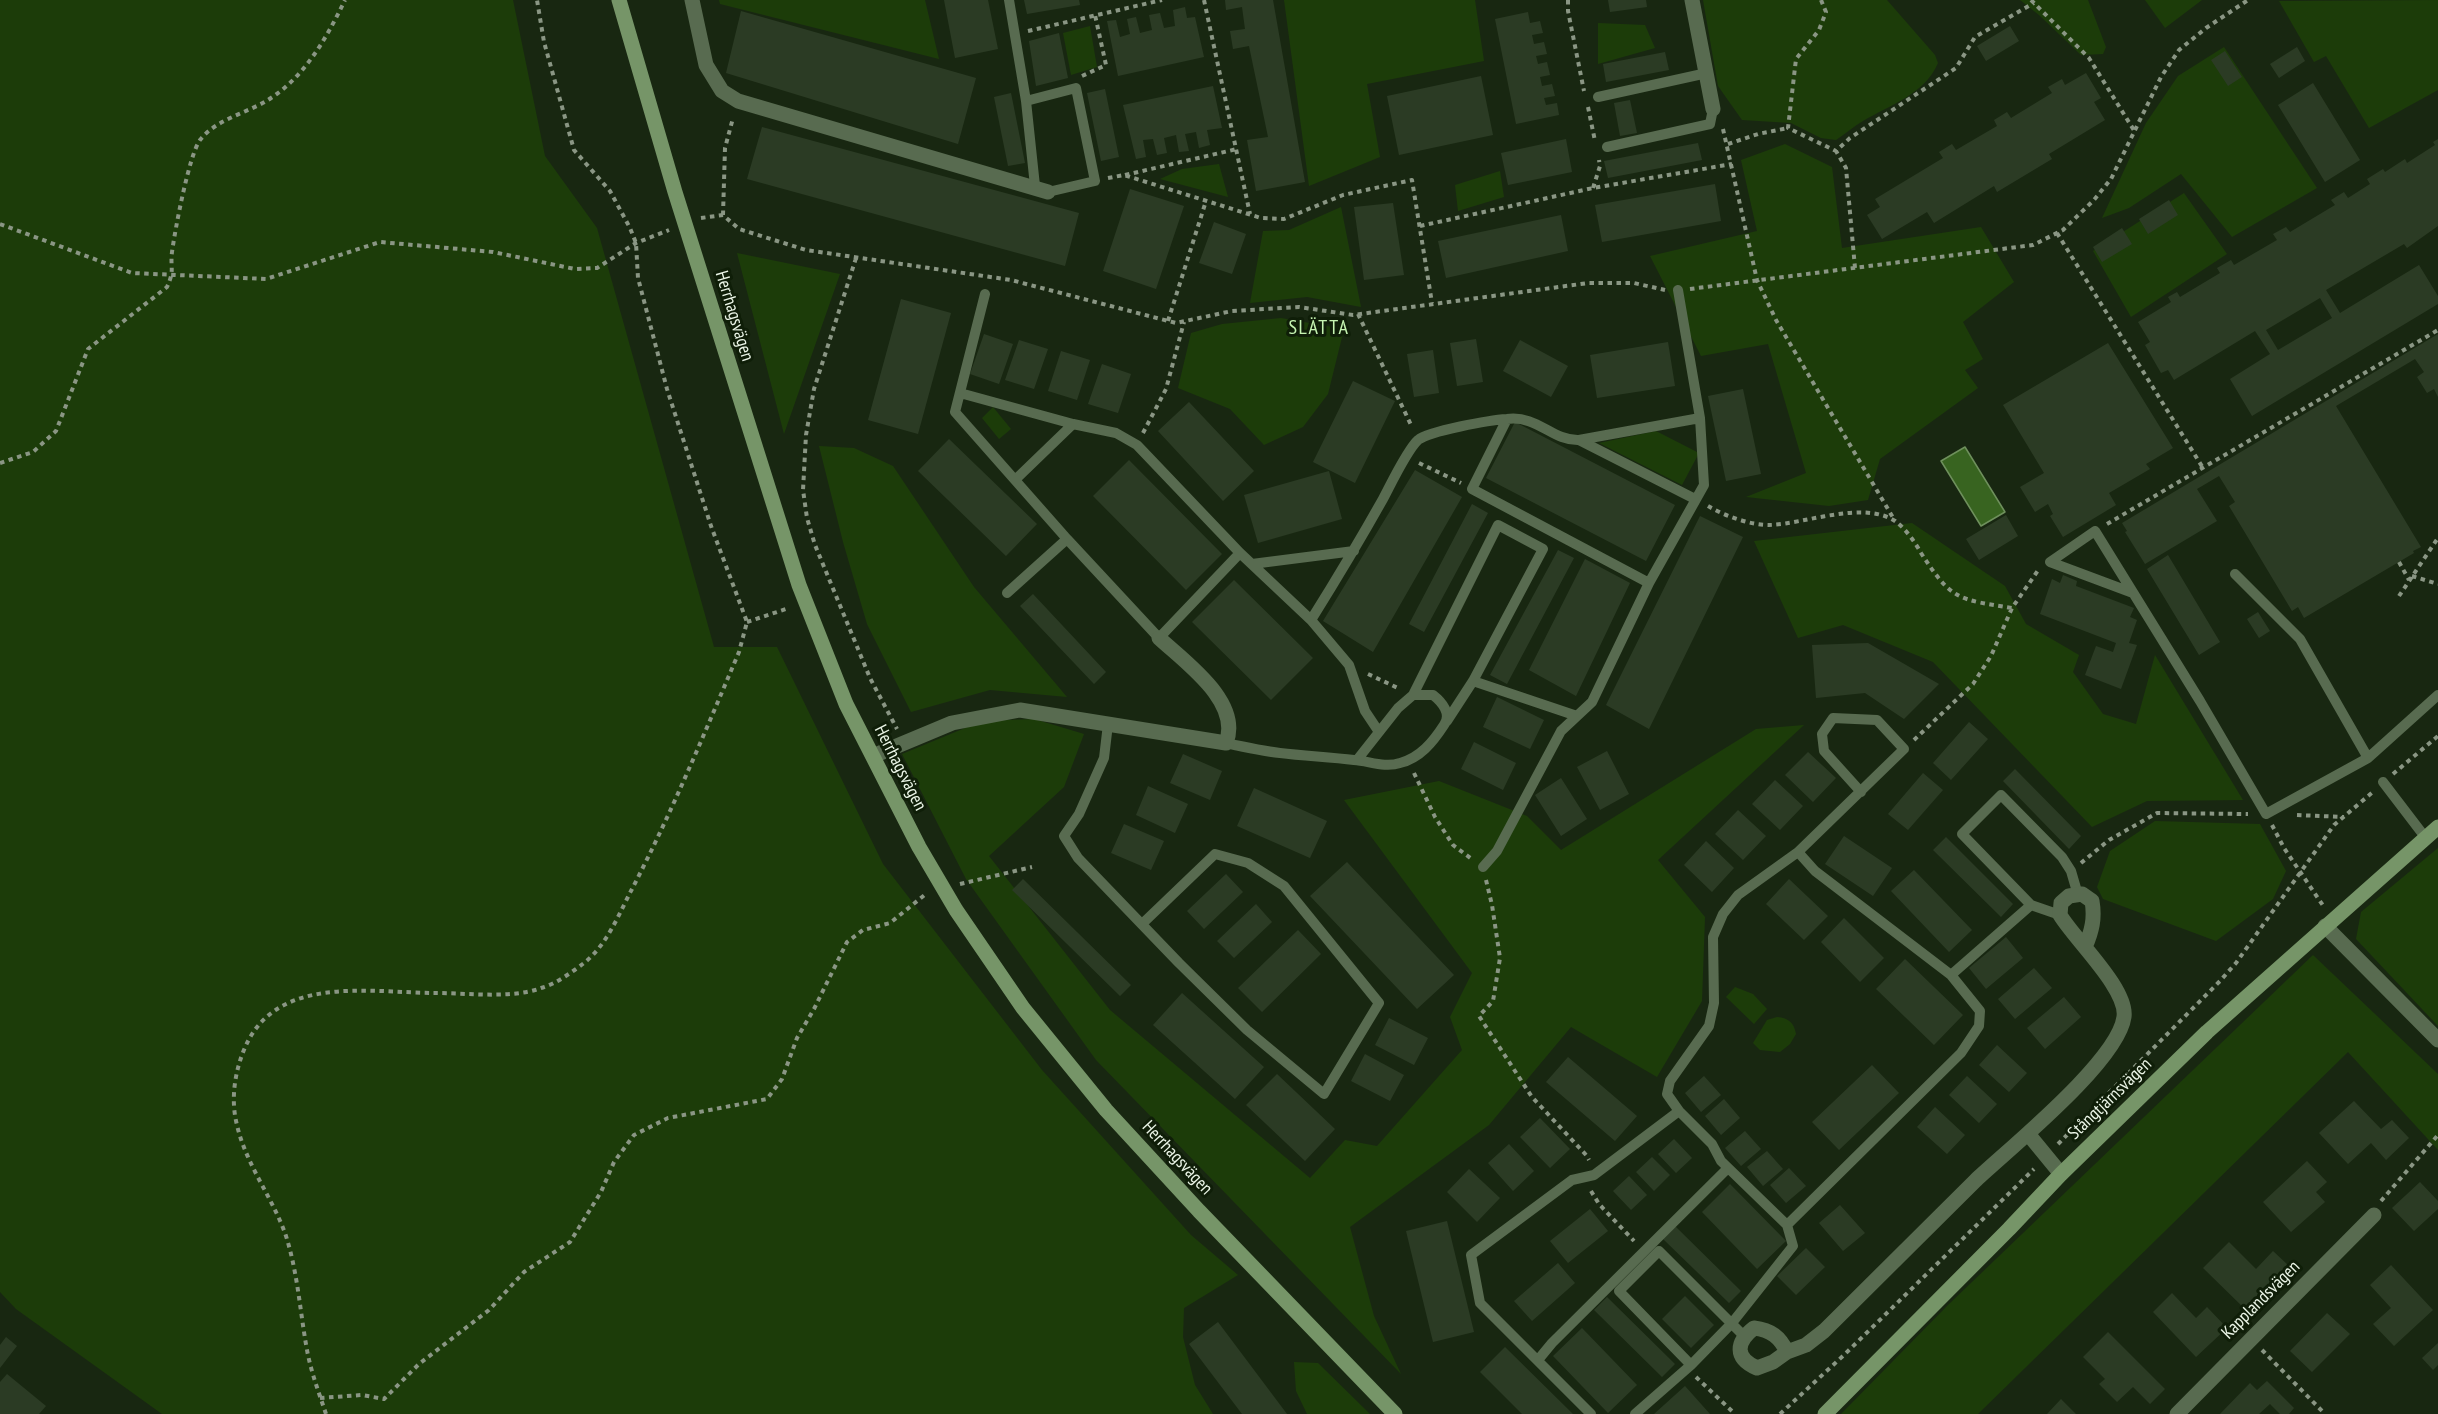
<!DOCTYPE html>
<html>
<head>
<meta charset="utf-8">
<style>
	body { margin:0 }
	canvas { display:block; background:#182711 }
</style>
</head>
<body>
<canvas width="2438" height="1414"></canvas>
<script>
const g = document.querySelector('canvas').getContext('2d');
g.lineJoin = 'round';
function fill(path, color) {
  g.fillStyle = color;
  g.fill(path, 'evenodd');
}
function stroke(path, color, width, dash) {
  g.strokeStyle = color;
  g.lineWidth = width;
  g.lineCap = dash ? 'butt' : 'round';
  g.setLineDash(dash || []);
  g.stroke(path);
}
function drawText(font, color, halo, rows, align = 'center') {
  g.font = font + ' "PT Sans Narrow",sans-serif';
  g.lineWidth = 6;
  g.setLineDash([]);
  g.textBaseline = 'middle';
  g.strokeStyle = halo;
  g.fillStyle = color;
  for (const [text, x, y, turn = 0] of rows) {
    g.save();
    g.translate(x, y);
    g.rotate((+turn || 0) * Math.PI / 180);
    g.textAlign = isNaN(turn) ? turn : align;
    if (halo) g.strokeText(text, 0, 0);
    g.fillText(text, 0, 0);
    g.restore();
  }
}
const green = new Path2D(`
	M0,0H513L545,156L597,228L714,647H777L883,864L1042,1070L1191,1235L1238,1275L1184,1308L1183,1337L1195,1385L1213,1414H162L16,1309L0,1292Z
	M719,0H925L939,59L720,4Z
	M1284,0H1475L1484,61L1367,84L1380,157L1309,186Z
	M1703,0H1887L1935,55L1938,63C1925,94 1890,105 1863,121C1854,126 1845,134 1836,140L1821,138L1791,123L1742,120L1718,86Z
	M2020,0H2088L2106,47L2103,54L2081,55L2039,15Z
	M2145,0H2202L2165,28Z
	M2438,0V90L2369,128L2326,56L2314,62L2279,1Z
	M1598,23L1645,25L1655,48L1598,64Z
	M1090,26L1097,67L1071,75L1063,33Z
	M2224,47L2317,188L2232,237L2181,174L2129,208L2102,218L2146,123L2178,76Z
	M1785,144L1832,167L1842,248L1981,227L2014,282L1963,322L1983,359L1965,370L1978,388L1880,459L1868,500L1829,506L1746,497L1806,473L1768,344L1701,356L1650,256L1757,231L1741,160Z
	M1219,164L1228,197L1160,179L1182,169Z
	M1500,171L1504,197L1458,211L1455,185Z
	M2184,193L2227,254L2131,317L2093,251Z
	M1341,207L1361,307L1307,297L1250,303L1263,231L1289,230Z
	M737,253L840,274L784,434Z
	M1281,318L1344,329L1328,394L1303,427L1264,445L1230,409L1178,388L1191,333L1222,324Z
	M993,407L1011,429L999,439L982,418Z
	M1656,431L1699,453L1682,485L1599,443Z
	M819,446L854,448L893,466L974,587L1067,697L990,690L911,712L867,624L843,542Z
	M1912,523L2005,586L2026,624L2079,655L2073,672L2103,714L2136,724L2155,655L2243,800L2147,801L2092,827L1933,662L1843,625L1798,638L1754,541Z
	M1034,719L1084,734L1064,787L989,856L1110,1010L1310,1178L1345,1140L1377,1146L1462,1050L1450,1017L1472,973L1344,800L1439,781L1527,816L1561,850L1756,729L1804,725L1658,860L1705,917L1702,1001L1657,1077L1571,1027L1489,1125L1350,1227L1374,1316L1401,1374L1096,1060L966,879L902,754L982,721Z
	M2155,821L2260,824L2286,871L2273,899L2216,941L2103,899L2097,887L2110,851Z
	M2438,848V1026L2356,939L2361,912Z
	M2313,955L2438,1074V1150L2348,1052L1978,1414H1841L1948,1305Z
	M1735,987L1753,994L1767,1009L1754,1024L1726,997Z
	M1777,1017C1789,1018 1794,1023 1796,1034L1790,1044L1780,1052L1760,1050L1753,1043L1767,1020Z
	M1294,1362L1318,1363L1370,1414H1307L1296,1391Z`);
const water = new Path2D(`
	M1965,447L2005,512L1981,526L1941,461Z`);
const building = new Path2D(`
	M944,0H988L998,49L955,58Z
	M1024,0H1079L1080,5L1027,14Z
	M1225,0H1273L1305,182L1256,191L1247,140L1268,137L1249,46L1233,49L1230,31L1245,29L1242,7L1226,10Z
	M1608,0H1646L1647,7L1610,12Z
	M1185,7L1187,18L1195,17L1204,57L1118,76L1107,21L1116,20L1120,37L1130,34L1127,19L1136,17L1140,33L1152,30L1149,15L1160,13L1164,28L1175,26L1173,10Z
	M741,11L976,78L958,144L726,73Z
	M1528,12L1530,23L1540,21L1543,33L1532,35L1534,44L1544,42L1547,54L1536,56L1538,64L1547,62L1550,75L1540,77L1542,86L1552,84L1555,96L1544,98L1546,105L1557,103L1559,115L1516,124L1495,19Z
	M2010,26L2019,41L1986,61L1977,46Z
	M1059,33L1068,78L1036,86L1029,41Z
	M2297,47L2305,61L2279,78L2270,64Z
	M2225,51L2242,77L2228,86L2211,60Z
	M1665,52L1669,70L1606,82L1603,64Z
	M2086,73L2101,98L2094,102L2105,120L2049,154L2052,159L1997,192L1994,186L1934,223L1927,212L1882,239L1867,215L1880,207L1875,199L1943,158L1939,152L1952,144L1956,150L1997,126L1994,120L2007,112L2011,118L2052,93L2048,87L2062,79L2065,85Z
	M1481,76L1493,135L1399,155L1387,96Z
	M2313,83L2360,160L2325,182L2278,105Z
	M1213,86L1222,128L1207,130L1210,145L1199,148L1196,132L1185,134L1189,151L1179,152L1176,135L1164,138L1167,153L1157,155L1153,139L1143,140L1146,157L1136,159L1123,105Z
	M1105,89L1119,157L1101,161L1087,93Z
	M1011,93L1025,163L1008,166L994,97Z
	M1630,100L1637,133L1620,136L1614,103Z
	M762,127L1079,213L1065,266L747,179Z
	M1566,139L1572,172L1508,185L1501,153Z
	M2438,139V226L2407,248L2404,244L2326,290L2340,313L2419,265L2438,296V304L2252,416L2230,379L2270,354L2255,331L2174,380L2168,370L2161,373L2145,345L2150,342L2138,322L2171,302L2168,297L2177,292L2180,297L2220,273L2217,268L2231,260L2234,265L2277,240L2273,234L2286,227L2290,232L2335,205L2331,200L2344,192L2348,198L2370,184L2367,179L2383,169L2385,172L2405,159L2407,163L2435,145L2433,142ZM2320,298L2332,318L2278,350L2266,330Z
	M1698,143L1702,160L1608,178L1604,161Z
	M1715,184L1721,221L1602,242L1595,205Z
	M1130,189L1184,206L1156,289L1103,271Z
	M2169,200L2178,215L2148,234L2139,219Z
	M1393,203L1404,275L1364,280L1354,207Z
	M1561,215L1568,251L1446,278L1438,241Z
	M1214,222L1246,234L1232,274L1199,263Z
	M2122,228L2132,244L2102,262L2093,247Z
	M901,299L951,313L918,434L868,420Z
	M984,334L1013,344L999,384L970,374Z
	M2438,334V397L2434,389L2427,393L2417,377L2424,372L2415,359L2336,406L2421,547L2413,551L2414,553L2304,618L2298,607L2292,611L2229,506L2235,502L2219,476L2197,489L2217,521L2145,564L2125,532L2127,531L2122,523Z
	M1476,339L1483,382L1457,386L1450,343Z
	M1019,340L1048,349L1034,389L1005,380Z
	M1520,340L1568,366L1551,397L1503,371Z
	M1668,342L1675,386L1597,398L1590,355Z
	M2108,343L2173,448L2146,464L2150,469L2109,493L2116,505L2063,537L2050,516L2053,514L2048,504L2035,512L2020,487L2044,473L2003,405Z
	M1433,350L1439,393L1414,397L1407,354Z
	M1061,351L1090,360L1077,400L1048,391Z
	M1102,364L1131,374L1118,413L1088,404Z
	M1353,381L1395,401L1355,483L1313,462Z
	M1743,389L1761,474L1726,481L1708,396Z
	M1189,402L1254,471L1223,501L1158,431Z
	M1515,422L1675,505L1646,561L1486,478Z
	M949,439L1037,524L1006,556L918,471Z
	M1129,460L1222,554L1186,590L1093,496Z
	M1415,470L1462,497L1373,652L1323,621Z
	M1329,471L1342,519L1258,543L1244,495Z
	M1472,504L1488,513L1424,632L1409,624Z
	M2006,515L2018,536L1979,560L1966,539Z
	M1700,516L1743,537L1649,729L1606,705Z
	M1558,550L1574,558L1507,684L1490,675Z
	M2168,555L2220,642L2199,655L2147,569Z
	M1585,559L1630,583L1576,696L1529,670Z
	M2063,575L2077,581L2076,586L2134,608L2130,617L2137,620L2129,643L2137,645L2121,689L2085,675L2096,646L2113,652L2116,643L2040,614L2052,579L2060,583Z
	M1234,580L1313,658L1271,700L1192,622Z
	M1033,594L1106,672L1094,684L1020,606Z
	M2258,612L2270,631L2259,638L2247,619Z
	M1868,643L1939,684L1904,719L1865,693L1816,698L1812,645Z
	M1497,697L1544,720L1530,749L1483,727Z
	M1969,722L1988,739L1951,780L1933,763Z
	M1474,742L1516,763L1503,790L1461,769Z
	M1607,751L1629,794L1600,810L1577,767Z
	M1808,752L1836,778L1813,802L1785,775Z
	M1183,754L1222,771L1210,800L1170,783Z
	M2015,769L2081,836L2069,849L2003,781Z
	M1923,773L1943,790L1908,830L1888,814Z
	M1561,778L1587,819L1561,836L1535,795Z
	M1775,780L1803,806L1780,830L1752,804Z
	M1148,786L1188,804L1175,833L1136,815Z
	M1254,788L1327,821L1310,858L1237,826Z
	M1738,810L1766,836L1743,860L1715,834Z
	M1124,824L1164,841L1151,870L1111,853Z
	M1844,836L1892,868L1873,896L1825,864Z
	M1946,837L2013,904L2001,917L1933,850Z
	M1706,841L1734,868L1712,892L1684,865Z
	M1347,862L1454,975L1417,1009L1310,896Z
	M1914,870L1972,930L1949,952L1891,891Z
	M1226,874L1243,892L1204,929L1187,911Z
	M1023,879L1131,985L1120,996L1012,890Z
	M1789,879L1828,916L1804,940L1766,904Z
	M1256,904L1272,922L1234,958L1217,941Z
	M1844,918L1884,958L1860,982L1821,942Z
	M1298,930L1321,954L1262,1012L1238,988Z
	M2006,937L2023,958L1986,989L1969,968Z
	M1905,959L1963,1015L1934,1045L1876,989Z
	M2034,968L2052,988L2015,1019L1998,999Z
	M1182,993L1264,1067L1235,1099L1153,1025Z
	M2064,997L2081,1017L2045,1049L2027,1028Z
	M1389,1018L1428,1038L1414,1065L1375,1045Z
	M1997,1045L2027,1073L2009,1092L1979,1065Z
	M1365,1054L1404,1075L1390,1101L1351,1081Z
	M1568,1057L1637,1116L1615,1141L1546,1082Z
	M1872,1065L1899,1093L1839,1150L1812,1122Z
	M1277,1074L1335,1129L1305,1161L1246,1105Z
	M1704,1076L1721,1095L1701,1112L1685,1093Z
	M1967,1076L1997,1104L1979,1123L1949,1095Z
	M1724,1099L1740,1118L1721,1135L1705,1116Z
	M2354,1101L2381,1129L2392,1120L2409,1138L2386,1160L2371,1143L2348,1164L2319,1133Z
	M1935,1107L1965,1135L1947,1154L1917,1127Z
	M1540,1118L1570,1149L1550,1168L1520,1137Z
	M1745,1131L1761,1149L1741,1166L1725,1148Z
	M1674,1139L1692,1158L1676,1173L1658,1154Z
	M1509,1144L1534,1171L1513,1191L1488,1163Z
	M1767,1151L1783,1169L1763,1186L1747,1167Z
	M1652,1157L1670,1175L1654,1191L1636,1172Z
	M2307,1161L2327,1182L2316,1192L2325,1202L2291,1232L2263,1202Z
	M1789,1168L1806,1186L1786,1203L1770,1185Z
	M1469,1169L1500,1198L1477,1222L1447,1192Z
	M1629,1176L1647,1195L1631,1210L1613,1191Z
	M2420,1182L2438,1201V1209L2414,1231L2392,1208Z
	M1730,1184L1786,1241L1757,1269L1702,1212Z
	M1840,1205L1865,1233L1843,1251L1819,1223Z
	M1590,1209L1608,1231L1568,1263L1550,1241Z
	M1447,1221L1474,1332L1433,1342L1406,1231Z
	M1675,1226L1741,1291L1729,1303L1662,1238Z
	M2229,1242L2256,1269L2273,1251L2289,1266L2246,1310L2203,1268Z
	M1806,1248L1825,1267L1796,1295L1777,1276Z
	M1558,1263L1575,1283L1532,1321L1514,1301Z
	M2391,1265L2433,1310L2394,1346L2373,1324L2391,1308L2370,1285Z
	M2172,1293L2196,1318L2207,1307L2227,1328L2196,1357L2153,1312Z
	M1685,1296L1714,1325L1691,1348L1662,1319Z
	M1607,1297L1675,1364L1662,1377L1594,1310Z
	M2327,1313L2350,1334L2312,1372L2290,1351Z
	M1218,1322L1287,1414H1242L1189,1344Z
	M1582,1328L1637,1385L1608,1413L1553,1356Z
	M2108,1332L2165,1389L2150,1404L2133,1387L2117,1402L2099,1384L2105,1379L2083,1357Z
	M6,1337L17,1346L0,1368V1345Z
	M2438,1343V1365L2433,1370L2422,1358Z
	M1505,1347L1573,1414H1522L1480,1372Z
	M7,1374L46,1406L39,1414H0V1382Z
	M2267,1381L2294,1408L2289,1414H2280L2270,1404L2259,1414H2220L2250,1383L2257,1390Z
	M1685,1386L1710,1414H1654Z
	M2061,1399L2076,1414H2047Z`);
const path = new Path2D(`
	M1204,0L1250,214
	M1568,0V11L1584,91
	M1821,0L1826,12L1819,30L1796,59L1788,128L1836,151
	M2031,0L2089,58L2135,132
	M1028,31L1162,0
	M1082,76L1106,65L1095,15
	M1588,107L1595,141
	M1723,129L1757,280L1776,320L1895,521
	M1728,144L1758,134L1788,128
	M1125,175L1237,149
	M1108,178L1124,175L1261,218L1284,219L1343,195L1412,180L1432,303
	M1593,188L1600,166L1599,160
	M723,215L725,148L733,118
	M701,218L723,215L739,229L806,250L1011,280L1176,323L1232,311L1299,307L1353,315L1588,283H1634L1665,290
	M0,224L132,273L266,279L380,242L493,252L575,269L597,268L636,243L669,230
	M1420,226L1593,188L1732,164
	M2057,233L2203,468
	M856,258L814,389L806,435L803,490L807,518L815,545L870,678L897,729
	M1855,268L1846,168L1836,151L1850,138L1956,68L1975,37L2034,3
	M1690,289L2033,245L2063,230L2094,200L2111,179L2161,77L2179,50L2206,28L2248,0
	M1358,314L1412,427
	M1168,321L1206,201
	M1143,433L1166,389L1184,322
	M0,463L33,452L56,431L88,349L167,287C175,270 170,268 172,252C175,230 189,155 200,140C217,118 249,113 271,98C306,75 327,37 345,0
	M1419,463L1461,483
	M1708,506C1725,516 1750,525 1769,525C1805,524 1863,500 1895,521C1905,528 1915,542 1921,553C1952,601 1958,599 2012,608
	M2107,524L2438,330
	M2399,562L2409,580
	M2412,576L2438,584
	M2399,596L2438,538
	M747,622L789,608
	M1368,674L1400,689
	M1914,740L1973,684L1991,656L2012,608L2039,569
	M1414,773L1435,817L1453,845L1473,860
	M2393,774L2438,736
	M2297,815L2344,817
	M2272,825L2284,848L2324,907
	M2081,863L2109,840L2157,813L2248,814
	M1486,880L1492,905L1500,958L1493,1001L1479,1016L1532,1097L1587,1156L1589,1160
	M960,884L1032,867
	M2058,1144L2220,981L2236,963L2334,825L2374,791
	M1591,1191L1599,1204L1634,1241
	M2381,1201L2438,1135
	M2262,1350L2325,1414
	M1696,1377L1735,1414
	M320,1398L362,1395L384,1399L419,1364L489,1310L524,1272L570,1242L601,1192L614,1162L634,1135L668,1118L767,1099L782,1079L797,1038L814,1009L847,942L863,930L890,923L927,893
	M326,1414C319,1393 311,1372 307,1350C300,1312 298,1274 286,1236C273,1198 246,1165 237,1125C231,1102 234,1077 242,1055C271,972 369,993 436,993C468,993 512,999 541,988C556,984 572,972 584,963C607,945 619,914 632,889C672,812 705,732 739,652L747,622L711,526L667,389L638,278L636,243L630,228L610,191L574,150L544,42L537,0
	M1780,1414L1844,1355L2034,1169`);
const lane = new Path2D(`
	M1009,0L1026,101L1035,186
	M1598,97L1707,73
	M1026,101L1076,88L1095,181L1048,192
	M1607,147L1710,124L1713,109
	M985,294L955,412L1067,539
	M960,393L1073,424L1116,433L1137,445L1240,553L1311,620L1349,665L1365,711L1379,732
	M1507,419L1472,489L1649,583
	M1579,440L1700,418
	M1016,479L1073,424
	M1252,564L1354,551
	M2235,574L2300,639L2368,758
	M1007,593L1067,539L1159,638L1240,553
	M2133,593L2050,562L2095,531L2200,701L2266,814L2368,758L2438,695
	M1311,620C1336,580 1360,540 1383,499C1391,484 1407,450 1418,440C1429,431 1490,420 1507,419C1538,415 1552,441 1579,440L1695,499
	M1473,681L1577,716
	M1413,695L1498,525L1543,549L1473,681L1447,721
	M1108,724L1104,758L1079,814L1064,836L1078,858L1179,963L1247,1030L1324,1094L1379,1003L1284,886L1248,863L1215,854L1142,924
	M1226,743C1244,747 1262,751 1280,753C1305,756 1329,757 1354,760C1369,761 1385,768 1400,763C1420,758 1433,742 1444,725C1452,714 1442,702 1433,695H1413L1398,708L1357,760
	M2383,782L2425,837
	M1483,867L1497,851L1561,731L1592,702L1649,583L1704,485L1700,418L1678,290
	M2060,915L2031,905L1962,834L2001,795L2062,857L2071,871L2078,895
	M1951,975L2031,905
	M1787,1225L1961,1053L1979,1026L1980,1011L1951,975L1815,871L1798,852
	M1538,1360L1552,1343L1728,1168
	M1691,1365L1619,1291L1659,1251L1744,1336
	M1591,1414L1480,1303L1471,1255L1572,1180L1594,1175L1679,1111
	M1635,1414L1691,1365L1732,1323L1793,1246L1787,1225L1721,1161L1712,1144L1679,1111L1667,1094L1670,1081L1709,1026L1714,1003L1713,937L1723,914L1738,895L1798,852L1904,749L1877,720L1833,718L1822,734L1824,751L1861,792`);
const street = new Path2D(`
	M692,0L706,65L722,91L738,101L1048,192
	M1692,0L1713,109
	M873,756L952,723L1020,710L1226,743C1242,702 1186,663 1159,638
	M2325,926L2438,1040
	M2029,1135L2061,1174
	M1787,1352L1773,1362L1757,1368C1734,1358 1736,1342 1754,1328C1771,1330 1780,1337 1787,1352L1806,1345L1824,1331C1875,1281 1925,1230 1976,1180C2010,1148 2118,1061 2124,1017C2128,989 2075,940 2060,915L2061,903L2069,896L2082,894L2092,901C2095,918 2092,931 2085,947
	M2177,1414L2374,1215`);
const secondary = new Path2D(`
	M619,0L675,192L799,585L846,704L919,847L956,910L1023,1008L1106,1110L1199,1211L1395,1414
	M1825,1414L2009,1229L2061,1174L2207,1032L2438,827`);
const streetNames = [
	["Herrhagsvägen",734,316,73],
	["Herrhagsvägen",900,768,63],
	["Stångtjärnsvägen",2110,1099,-44],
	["Herrhagsvägen",1177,1158,47],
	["Kapplandsvägen",2261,1300,-45]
];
const neighbourhoodNames = [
	["SLÄTTA",1319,328]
];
fill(green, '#1c3c09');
fill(water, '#386420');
stroke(water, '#6e905c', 1.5);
fill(building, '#2b3b24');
stroke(path, '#8a9684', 4, [4.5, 4.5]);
stroke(lane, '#586b50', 10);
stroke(street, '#586b50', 15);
stroke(secondary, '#769568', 15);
drawText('18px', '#ebf5e7', '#0f1e08', streetNames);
g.letterSpacing = '1.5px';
drawText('20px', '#c5f3b1', '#0f1e08', neighbourhoodNames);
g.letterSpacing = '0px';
</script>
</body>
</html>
